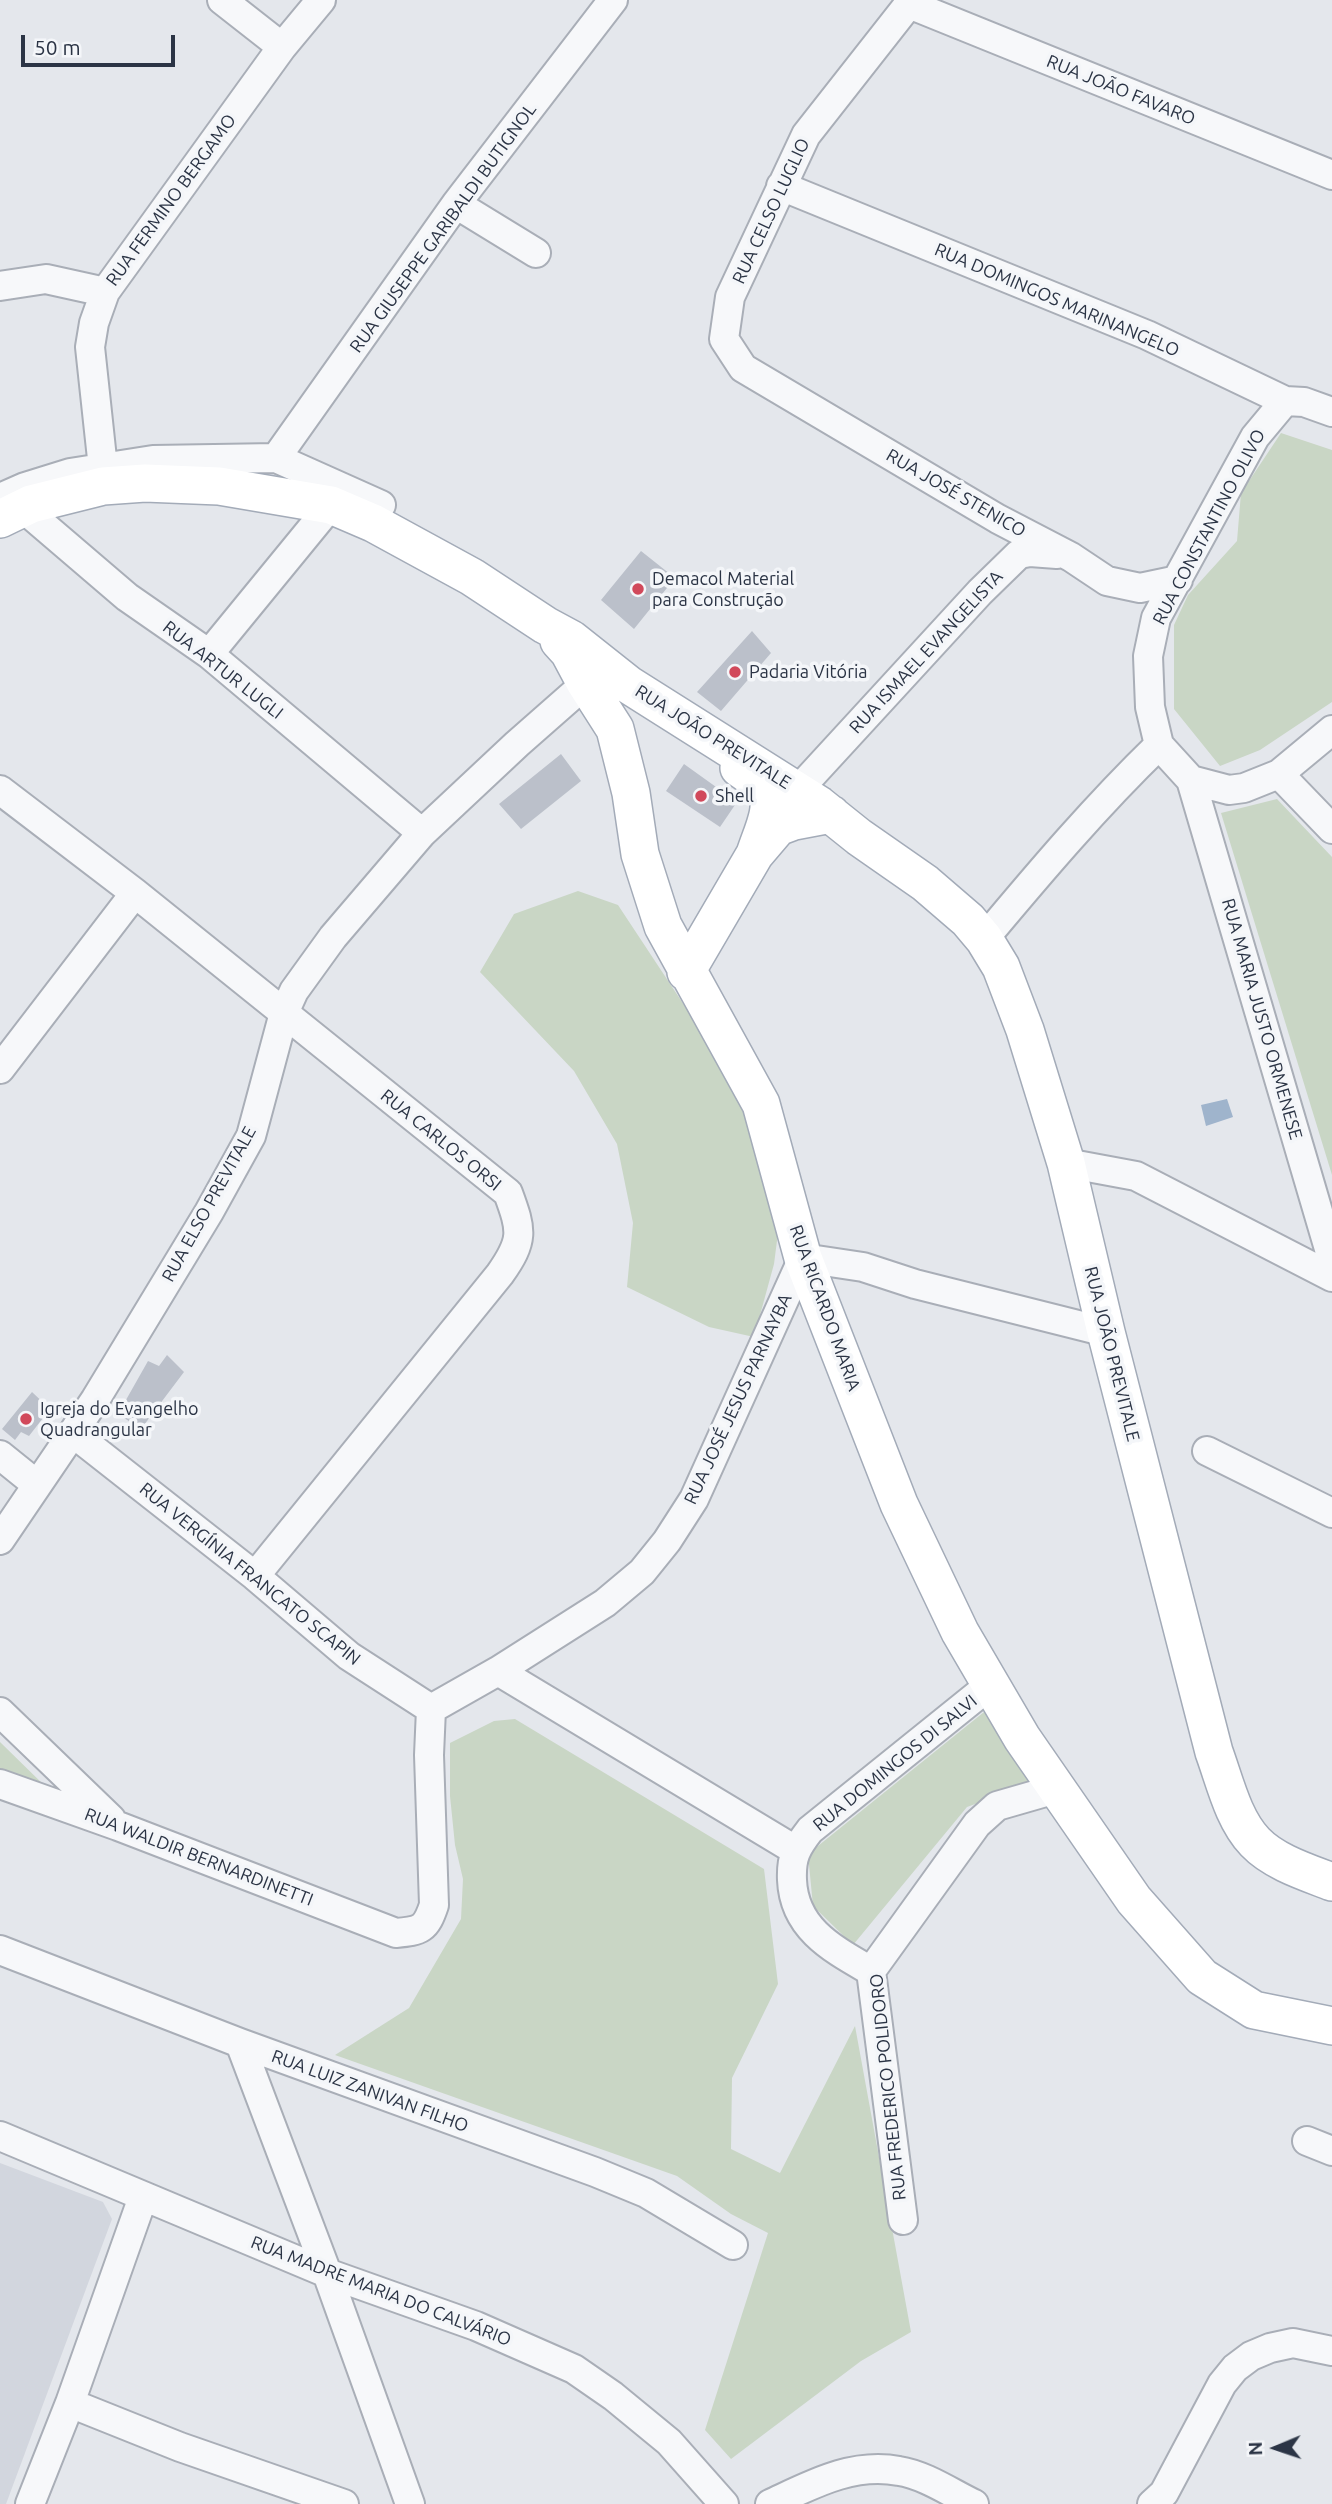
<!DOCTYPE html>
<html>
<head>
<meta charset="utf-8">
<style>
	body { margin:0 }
	#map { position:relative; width:1332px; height:2504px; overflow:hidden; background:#e4e7ec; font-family:Ubuntu,sans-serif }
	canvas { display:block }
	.north { position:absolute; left:1241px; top:2413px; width:70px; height:70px; -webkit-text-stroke:5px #f4f6f9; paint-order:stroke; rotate:268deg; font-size:19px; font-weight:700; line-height:28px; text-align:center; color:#2b3445 }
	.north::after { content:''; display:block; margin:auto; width:24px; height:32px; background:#2b3445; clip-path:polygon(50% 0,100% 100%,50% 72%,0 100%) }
	.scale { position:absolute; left:21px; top:35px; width:154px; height:32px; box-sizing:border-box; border:4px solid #2b3445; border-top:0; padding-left:9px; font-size:21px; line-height:24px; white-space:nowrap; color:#2b3445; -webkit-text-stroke:5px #f4f6f9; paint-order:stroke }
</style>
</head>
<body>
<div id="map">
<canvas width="1332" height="2504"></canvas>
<div class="north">N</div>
<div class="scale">50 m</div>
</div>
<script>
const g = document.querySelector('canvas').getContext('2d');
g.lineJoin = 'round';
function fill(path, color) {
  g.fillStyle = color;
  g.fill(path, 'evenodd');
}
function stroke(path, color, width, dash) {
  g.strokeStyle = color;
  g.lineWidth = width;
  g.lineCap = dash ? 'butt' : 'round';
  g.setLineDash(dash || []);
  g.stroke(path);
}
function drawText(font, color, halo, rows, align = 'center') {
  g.font = font + ' Ubuntu,sans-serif';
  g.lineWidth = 7;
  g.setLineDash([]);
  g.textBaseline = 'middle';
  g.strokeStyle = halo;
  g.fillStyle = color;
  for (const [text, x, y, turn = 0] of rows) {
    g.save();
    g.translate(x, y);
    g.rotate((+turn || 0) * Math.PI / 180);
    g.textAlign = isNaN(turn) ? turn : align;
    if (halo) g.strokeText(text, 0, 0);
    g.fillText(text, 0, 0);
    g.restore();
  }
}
const built = new Path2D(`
	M0,2163L103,2202L112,2219L6,2504H0Z`);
const green = new Path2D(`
	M1281,433L1332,450V702L1260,750L1220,766L1174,709V625L1188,595L1237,541L1241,493Z
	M1277,799L1332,857V1175L1221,813Z
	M578,891L618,905L717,1055L747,1120L778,1233L774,1264L754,1337L709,1327L627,1287L633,1223L617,1144L574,1071L480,972L514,914Z
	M989,1708L1046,1778L967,1807L853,1945L813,1906L808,1854Z
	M515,1719L764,1869L778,1984L732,2078L731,2149L780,2173L855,2026L911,2332L861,2361L731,2459L705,2430L768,2233L731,2214L677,2176L335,2055L409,2008L461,1919L463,1879L455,1845L450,1796V1743L494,1721Z
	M0,1742L50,1791L0,1773Z`);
const water = new Path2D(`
	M1227,1099L1233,1117L1206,1126L1201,1105Z`);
const building = new Path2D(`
	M641,551L675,578L634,629L601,600Z
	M752,631L771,653L721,711L697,692Z
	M561,754L581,781L521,829L499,804Z
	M684,764L737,802L720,827L666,791Z
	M167,1355L184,1372L141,1429L118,1414L148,1361L159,1366Z
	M32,1392L50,1409L29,1436L21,1432L15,1440L2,1429Z`);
const minor = new Path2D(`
	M222,0L282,47
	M912,0L806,135L730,297L724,339L743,368L998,519L1071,557L1107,581L1140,588L1178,580
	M909,4L1332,175
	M781,186L1147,335L1285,401L1304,402L1332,412
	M456,204L536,253
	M0,286L46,279L105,292
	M1285,401L1255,437L1156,618L1148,656L1150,707L1159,745L1191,780L1229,790L1244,788L1279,774L1332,730
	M276,458L456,204L613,0
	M103,468L90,347L94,323L105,292L282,47L321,0
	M0,498L25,487L70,473L153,460L276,458L381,505
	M23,508L127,597L209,654L422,833
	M209,654L331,505
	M1279,774L1332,829
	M1191,780L1332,1259
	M0,790L135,893L508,1193C522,1231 524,1240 500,1274L255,1576
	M778,797L798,790L980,592L1019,554L1030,552L1057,554
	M984,939C1040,872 1096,806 1159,745
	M0,1069L135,893
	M1066,1163L1136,1176L1332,1277
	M73,1433L255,1576L349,1656L431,1709
	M1207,1451L1332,1513
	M0,1455L36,1484
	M0,1540L95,1400L209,1212L251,1136L284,1013L294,991L333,937L422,833L517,744L600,671
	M498,1671L795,1850
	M0,1712L111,1819
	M0,1784L118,1826L396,1933C421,1931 426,1929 434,1905L429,1755L431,1709L498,1671L605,1603L642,1572L667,1541L694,1499L803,1258L863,1267L915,1284L1106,1332
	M0,1950L240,2043L595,2172L646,2193L733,2245
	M871,1971C833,1949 794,1929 792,1880C791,1857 796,1848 810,1830L990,1685
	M240,2043L327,2273L410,2504
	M0,2136L327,2273L476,2326L574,2369L613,2396L669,2442L724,2504
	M1307,2141L1332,2151
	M903,2220L871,1971L977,1824L997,1806L1056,1789
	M70,2403L180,2447L344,2504
	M30,2504L70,2403L143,2197
	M770,2504C811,2485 852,2462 899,2471C925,2475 951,2493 974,2504
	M1152,2504L1164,2493L1222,2384L1235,2368L1251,2356L1270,2348L1293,2343L1332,2351`);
const major = new Path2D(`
	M0,519L31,504L103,486L145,483L219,486L331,505L373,523L472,577L545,625L571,639L629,685L819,805L859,837L925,883L968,920L984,939L1001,967L1025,1030L1066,1163L1106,1332L1214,1752C1225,1782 1233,1819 1255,1842C1274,1862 1306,1872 1332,1882
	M559,641L569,652L585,682L615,729L631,793L640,854L663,926L761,1104L803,1258L899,1504L960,1632L1022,1738L1134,1900L1202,1977L1254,2010L1332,2026
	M739,768C783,797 770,810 755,854
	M686,972L755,854L778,827L794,821L831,814`);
const markers = [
	[638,589,7,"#d1495b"],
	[735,672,7,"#d1495b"],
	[701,796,7,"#d1495b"],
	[26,1419,7,"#d1495b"]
];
const streetNames = [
	["RUA JOÃO FAVARO",1121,90,22],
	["RUA FERMINO BERGAMO",171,200,-54],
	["RUA CELSO LUGLIO",771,211,-65],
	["RUA GIUSEPPE GARIBALDI BUTIGNOL",443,228,-54],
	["RUA DOMINGOS MARINANGELO",1057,300,23],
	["RUA JOSÉ STENICO",956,493,30],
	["RUA CONSTANTINO OLIVO",1209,527,-62],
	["RUA ISMAEL EVANGELISTA",926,652,-47],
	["RUA ARTUR LUGLI",223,670,38],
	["RUA JOÃO PREVITALE",713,737,32],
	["RUA MARIA JUSTO ORMENESE",1262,1019,74],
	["RUA CARLOS ORSI",441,1140,39],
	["RUA ELSO PREVITALE",209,1204,-61],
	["RUA RICARDO MARIA",825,1308,70],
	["RUA JOÃO PREVITALE",1112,1354,76],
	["RUA JOSÉ JESUS PARNAYBA",738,1399,-65],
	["RUA VERGÍNIA FRANCATO SCAPIN",250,1574,39],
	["RUA DOMINGOS DI SALVI",895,1763,-39],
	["RUA WALDIR BERNARDINETTI",199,1857,21],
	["RUA FREDERICO POLIDORO",888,2087,-96],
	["RUA LUIZ ZANIVAN FILHO",370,2091,20],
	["RUA MADRE MARIA DO CALVÁRIO",381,2291,21]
];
const poiNames = [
	["Demacol Material",652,579],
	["para Construção",652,600],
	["Padaria Vitória",749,672],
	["Shell",715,796],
	["Igreja do Evangelho",40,1409],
	["Quadrangular",40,1430]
];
fill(built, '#d2d6de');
fill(green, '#c9d6c5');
fill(water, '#9fb4cc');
fill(building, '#bbc0ca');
stroke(minor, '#a9aeb7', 32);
stroke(major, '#a3abb8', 40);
stroke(minor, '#f7f8fa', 28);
stroke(major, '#fff', 37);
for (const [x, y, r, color] of markers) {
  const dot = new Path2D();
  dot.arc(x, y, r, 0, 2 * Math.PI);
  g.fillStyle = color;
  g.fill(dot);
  stroke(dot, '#f4f6f9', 2.5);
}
drawText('18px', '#2b3445', '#f4f6f9', streetNames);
drawText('18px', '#2b3445', '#f4f6f9', poiNames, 'left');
</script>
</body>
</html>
